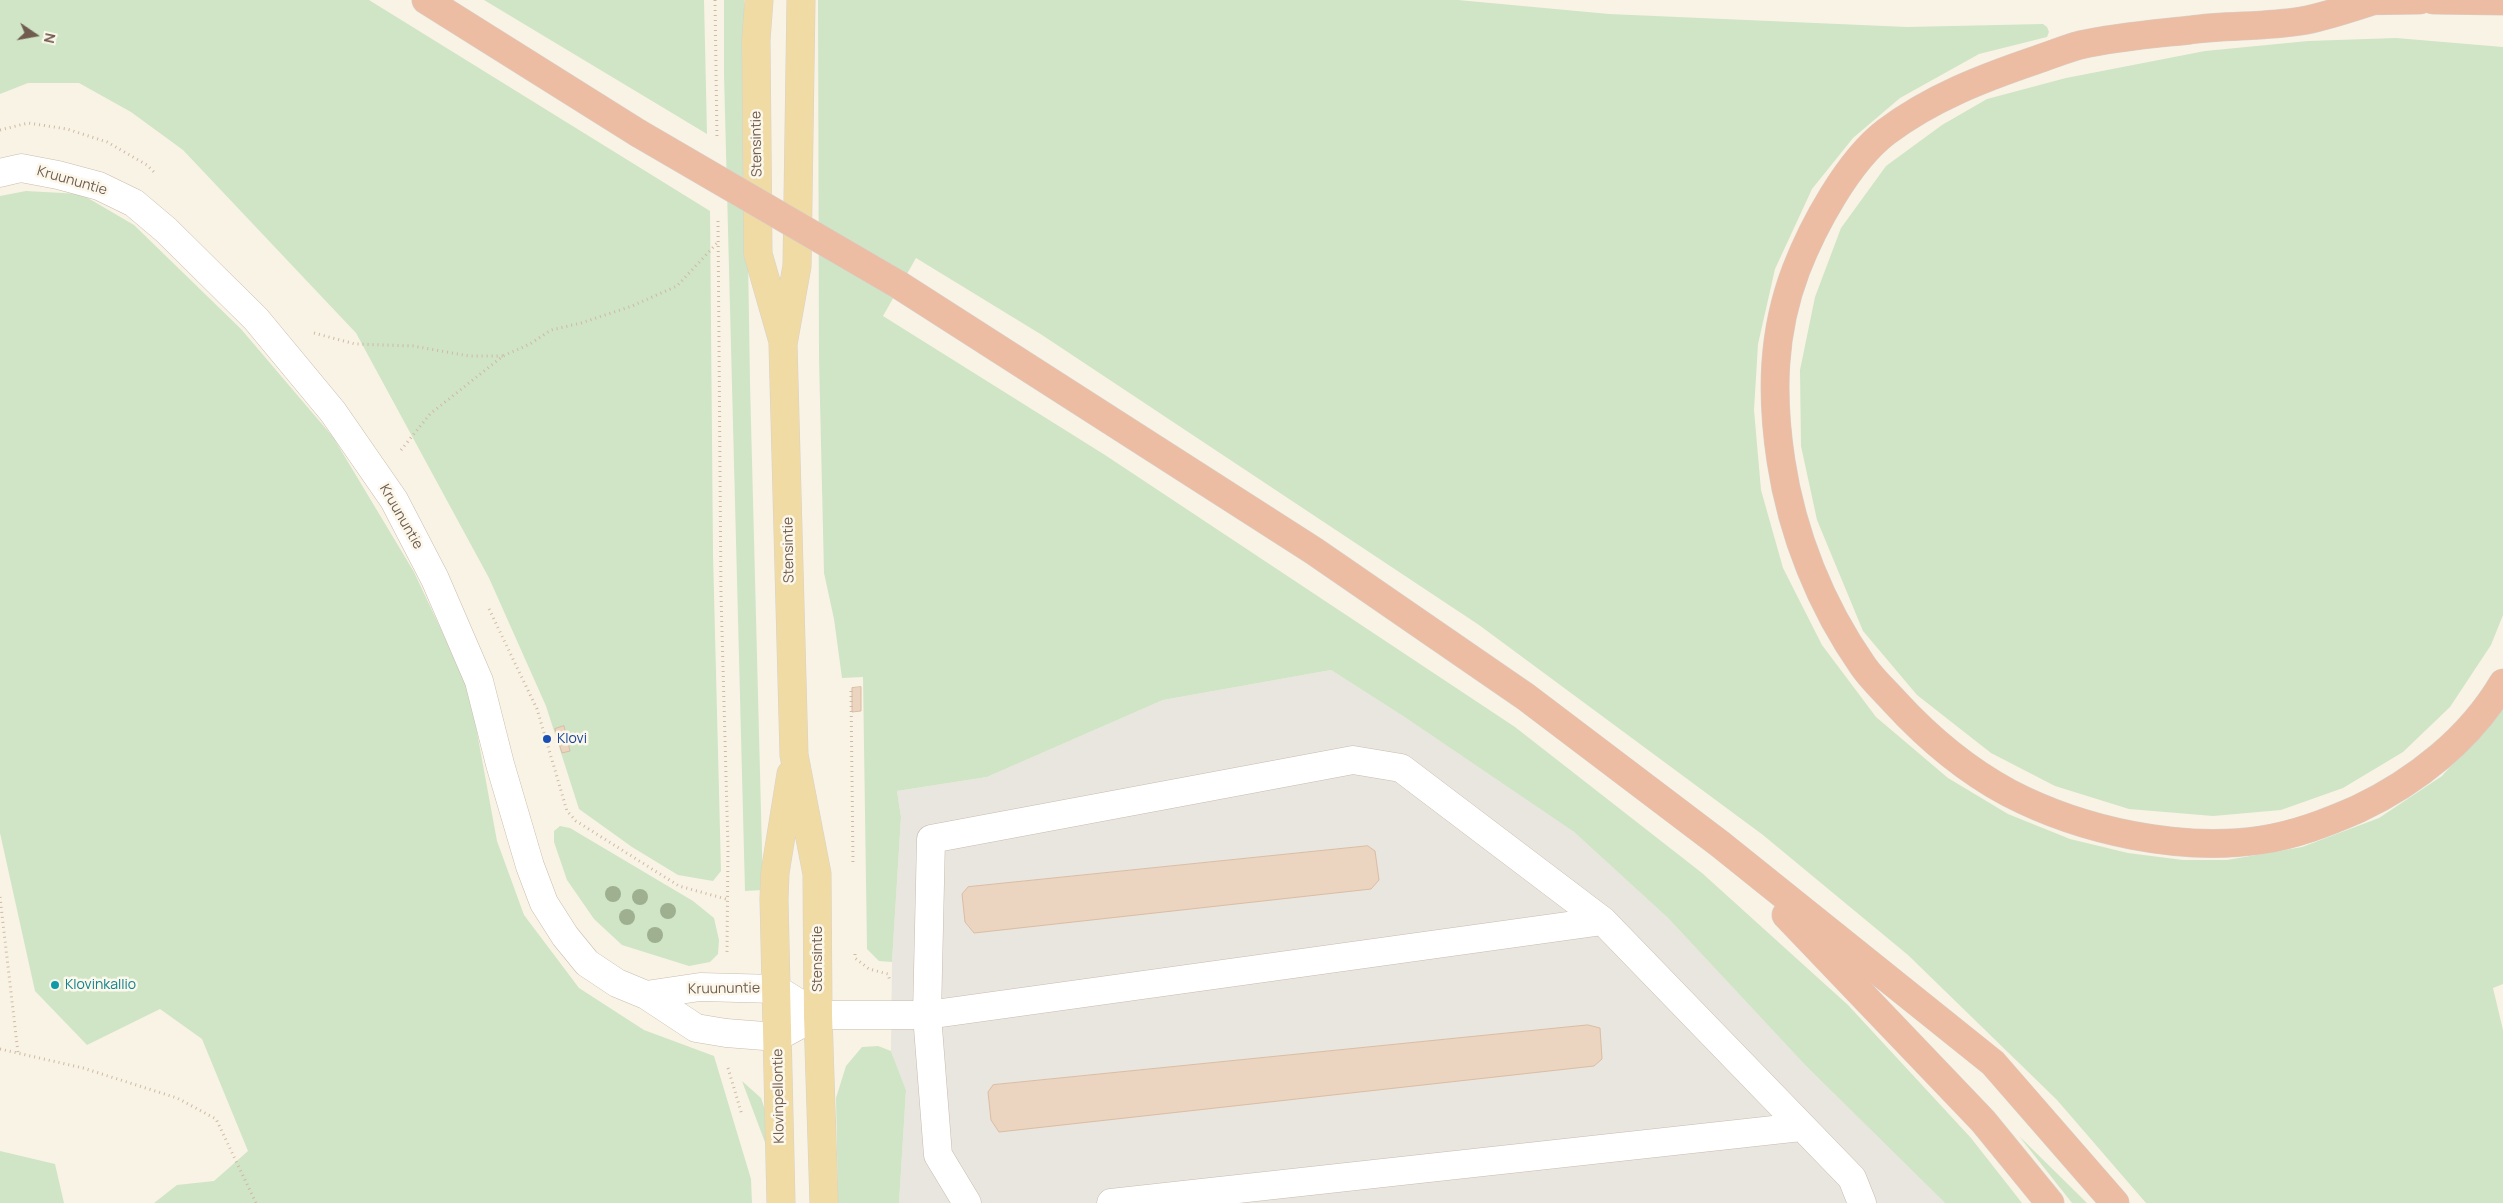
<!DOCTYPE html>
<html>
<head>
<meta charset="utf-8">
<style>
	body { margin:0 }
	#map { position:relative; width:2503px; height:1203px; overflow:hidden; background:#f9f3e5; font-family:Manrope,sans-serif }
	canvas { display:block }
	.north { position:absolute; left:10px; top:10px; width:50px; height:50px; -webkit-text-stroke:4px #fcf7eb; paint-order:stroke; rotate:102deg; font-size:14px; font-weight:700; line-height:20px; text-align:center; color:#6f5c4e }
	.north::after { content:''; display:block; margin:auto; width:18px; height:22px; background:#6f5c4e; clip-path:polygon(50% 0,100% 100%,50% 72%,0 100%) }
</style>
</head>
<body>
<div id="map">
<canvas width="2503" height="1203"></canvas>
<div class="north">N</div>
</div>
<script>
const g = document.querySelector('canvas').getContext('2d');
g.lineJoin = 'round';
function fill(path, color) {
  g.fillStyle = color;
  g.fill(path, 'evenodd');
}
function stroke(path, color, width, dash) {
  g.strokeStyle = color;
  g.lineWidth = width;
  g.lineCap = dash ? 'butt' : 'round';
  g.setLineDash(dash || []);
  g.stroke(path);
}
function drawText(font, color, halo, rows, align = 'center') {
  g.font = font + ' Manrope,sans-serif';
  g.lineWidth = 5;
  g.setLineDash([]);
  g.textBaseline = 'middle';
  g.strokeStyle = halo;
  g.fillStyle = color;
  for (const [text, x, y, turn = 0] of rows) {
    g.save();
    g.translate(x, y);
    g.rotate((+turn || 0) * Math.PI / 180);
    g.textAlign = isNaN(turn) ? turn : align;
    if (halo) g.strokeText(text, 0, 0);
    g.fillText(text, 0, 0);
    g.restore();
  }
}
const industrial = new Path2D(`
	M1331,670L1403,716L1574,832L1668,918L1806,1066L1945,1203H899L906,1090L891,1051L892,962L901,817L897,791L987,777L1163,700Z`);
const green = new Path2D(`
	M0,0H369L710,211L713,554L721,871L713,881L678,875L632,847L579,809L546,706L489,578L356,333L183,150L131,112L79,83H28L0,94Z
	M484,0H704L707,134Z
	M724,0H744L750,383L763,890L745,891L724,74Z
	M818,0H1458L1609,14L1907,27L2043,24L2047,27L2049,32L2047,37L1979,54L1900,98L1853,138L1812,189L1775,269L1758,344L1754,410L1761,490L1783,568L1822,645L1876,717L1948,778L2008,814L2070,839L2128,853L2183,860H2227L2302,847L2379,818L2442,776L2503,707V984L2493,988L2503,1030V1203H2146L2057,1100L1908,955L1763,835L1479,625L1042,335L916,258L883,316L1105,455L1515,727L1702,873L1848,1005L1971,1138L2022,1203H1945L1806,1066L1668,918L1574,832L1403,716L1331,670L1163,700L987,777L897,791L901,817L892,962L879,961L867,949L863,677L842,678L834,619L824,573L819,358Z
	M2396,38L2503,47V615L2491,645L2450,707L2403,752L2343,788L2281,810L2213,816L2129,809L2055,786L1991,753L1917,695L1863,631L1817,520L1801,446L1800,370L1815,297L1841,228L1886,166L1942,125L1987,99L2066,78L2205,51L2308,41Z
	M26,191L81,194L134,225L241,329L333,437L414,572L469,689L497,841L524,915L579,988L644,1030L714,1056L751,1179L752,1203H154L177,1185L214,1181L248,1151L202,1039L160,1009L87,1045L35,991L0,833V196Z
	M560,826L570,828L693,901L714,918L719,940L718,954L710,962L689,966L622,945L594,919L567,880L554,842V831Z
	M878,1046L891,1051L906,1090L899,1203H838L836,1098L846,1066L862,1047Z
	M742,1081L761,1098L770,1124L772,1161Z
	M2019,1136L2087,1203H2072Z
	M0,1151L55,1164L64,1203H0Z`);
const building = new Path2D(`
	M861,687V711L852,712V688Z
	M564,726L570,751L562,753L555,729Z
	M1368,846L1375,851L1379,880L1371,889L974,933L965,922L962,894L968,887Z
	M1588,1025L1600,1028L1602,1059L1594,1066L999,1132L991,1120L988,1092L993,1085Z`);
const path = new Path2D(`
	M715,0L717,139
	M0,130L28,123L67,129L107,142L147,165L154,172
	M718,221L721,594L728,848L727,952
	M314,333L355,344L413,346L469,356H503
	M401,450L430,414L503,356L530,344L551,330L581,323L632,306L677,286L718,242
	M489,609L537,709L567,811L576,821L679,886L726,899
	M851,691L853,865
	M0,897L18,1053
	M855,954V958L869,969L888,974L890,981
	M0,1049L83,1068L177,1098L216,1119L256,1203
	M728,1068L742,1115`);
const minor = new Path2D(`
	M0,173L21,168L58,175L99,186L134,203L166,230L256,319L333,412L394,500L435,579L479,681L500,764L530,866L544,903L565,936L587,963L617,983L646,995L696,1028L726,1033L777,1037L818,1015H927L1603,921
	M646,995L700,987L776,989L818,1015
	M967,1203L938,1155L927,1015L931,839L1353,760L1401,768L1603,921L1852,1178L1862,1203
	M1111,1203L1801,1127`);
const major = new Path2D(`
	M759,0L756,40L758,254L782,338
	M801,0L797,266L783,344L794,755L817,874L818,1015L824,1203
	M781,1203L774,899L775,873L791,774`);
const highway = new Path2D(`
	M426,0L638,133
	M2433,0L2503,1
	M2354,1L2420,0
	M2373,1C2349,8 2325,17 2301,21C2265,27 2227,25 2190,30C2154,34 2116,37 2080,45C2065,49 2051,55 2036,60C1983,78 1931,98 1886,132C1848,161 1813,226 1796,270C1772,333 1771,395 1781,461C1792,534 1821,606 1863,666C1872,679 1884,690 1894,701C1927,737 1966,770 2009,793C2082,831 2180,852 2261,840C2295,835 2326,823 2358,809C2415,782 2470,739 2503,683
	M899,285L1314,551L1526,697L1720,844L1993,1063L2115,1203
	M1786,915L1983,1121L2050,1203`);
const highwayBridge = new Path2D(`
	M638,133L899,285`);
const trees = [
	[613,894],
	[640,897],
	[668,911],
	[627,917],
	[655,935]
];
const markers = [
	[547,739,5,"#1a4fb4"],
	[55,985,5,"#0f9aa8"]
];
const streetNames = [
	["Stensintie",757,144,-91],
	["Kruununtie",72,181,16],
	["Kruununtie",401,517,60],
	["Stensintie",789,550,-91],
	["Stensintie",818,959,-90],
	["Kruununtie",724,989,-1],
	["Klovinpellontie",779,1096,-91]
];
const transitNames = [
	["Klovi",557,739]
];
const cultureNames = [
	["Klovinkallio",65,985]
];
fill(industrial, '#e9e5df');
fill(green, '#cfe5c6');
fill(building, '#ebd5c0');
stroke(building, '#dbbda3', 1);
stroke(minor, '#c9bcad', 29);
stroke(major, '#d7d1cd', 29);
stroke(highway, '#d7d1cd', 29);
stroke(path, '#cfb9a4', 3, [1, 4]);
stroke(minor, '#fff', 28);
stroke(major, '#f0dba5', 28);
stroke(highway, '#ecbda3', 28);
stroke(highwayBridge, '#d7d1cd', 29, []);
stroke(highwayBridge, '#ecbda3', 28);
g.fillStyle = '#9eb090';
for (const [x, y] of trees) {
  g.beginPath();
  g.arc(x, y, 8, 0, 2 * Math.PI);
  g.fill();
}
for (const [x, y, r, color] of markers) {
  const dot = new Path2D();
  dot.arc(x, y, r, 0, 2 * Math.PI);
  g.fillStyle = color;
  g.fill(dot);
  stroke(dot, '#fcf7eb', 2);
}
drawText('14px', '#6f5c4e', '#fcf7eb', streetNames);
drawText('14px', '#164399', '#fcf7eb', transitNames, 'left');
drawText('14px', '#0d838f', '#fcf7eb', cultureNames, 'left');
</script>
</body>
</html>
